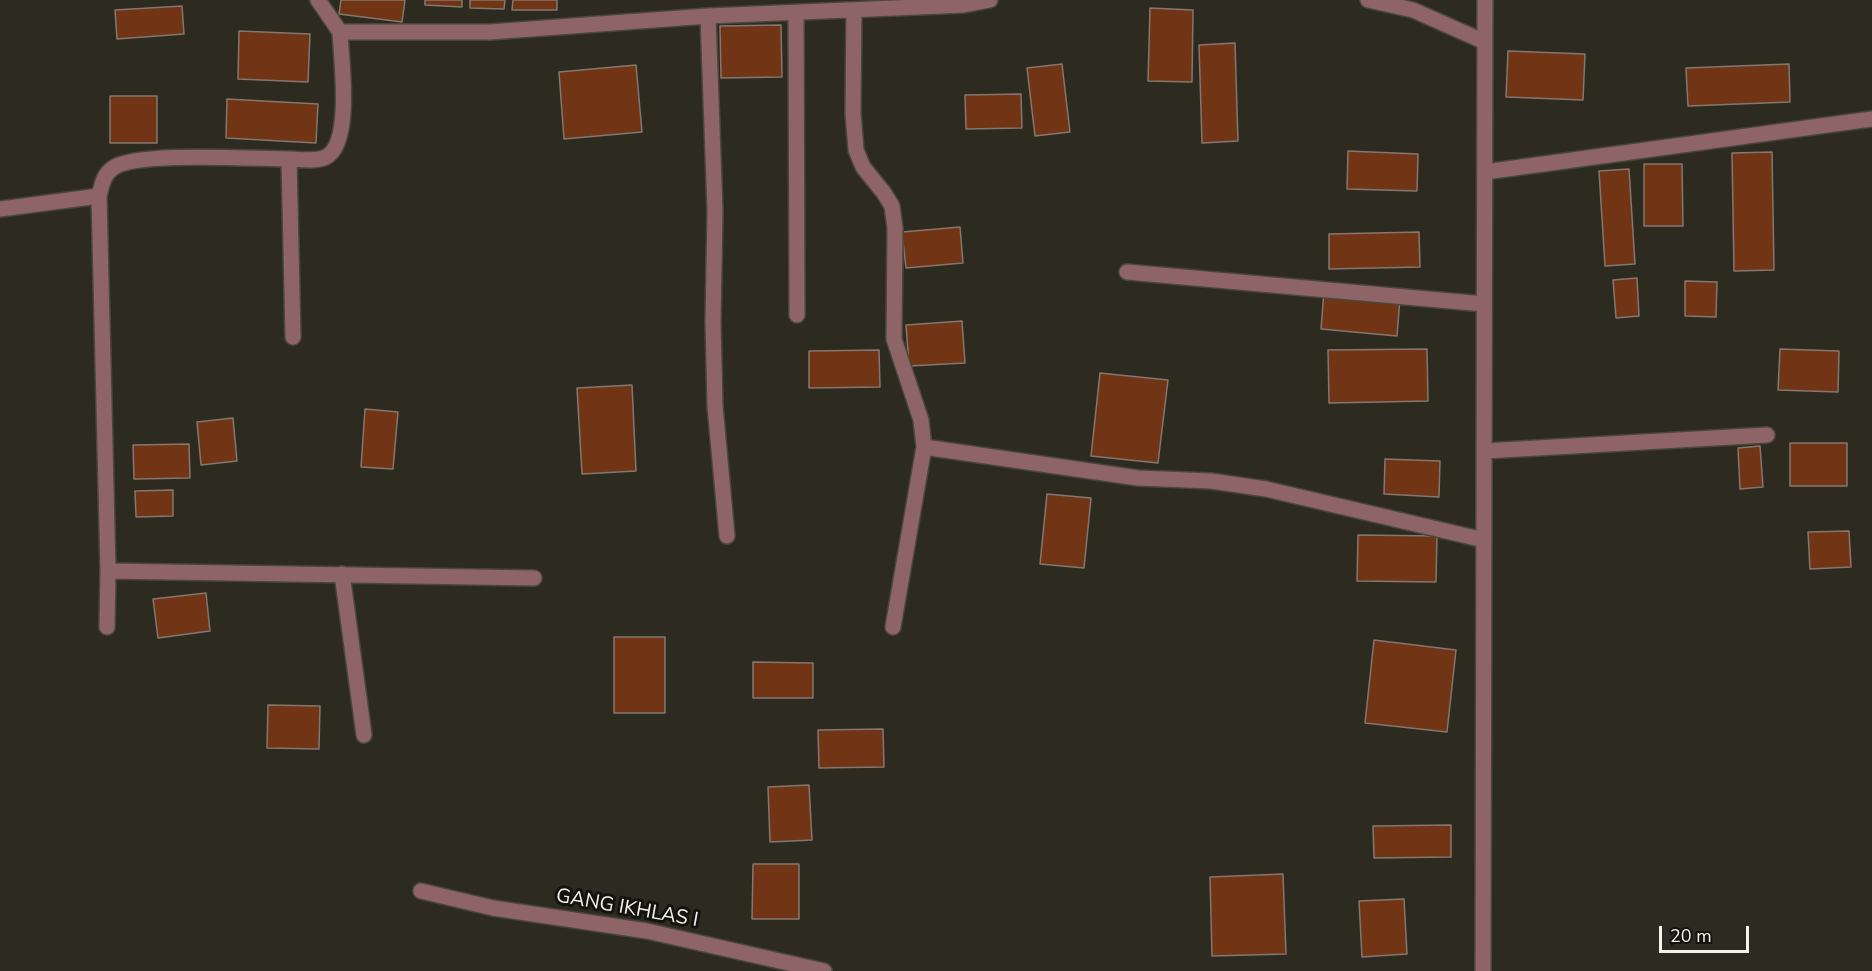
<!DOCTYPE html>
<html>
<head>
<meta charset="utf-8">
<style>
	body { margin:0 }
	#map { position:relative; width:1872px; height:971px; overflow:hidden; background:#2d2b20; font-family:"Nunito Sans",sans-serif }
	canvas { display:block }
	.scale { position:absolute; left:1659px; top:926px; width:90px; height:27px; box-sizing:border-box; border:3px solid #f3f2eb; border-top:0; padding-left:8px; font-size:18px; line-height:21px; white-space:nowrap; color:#f3f2eb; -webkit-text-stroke:4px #14130e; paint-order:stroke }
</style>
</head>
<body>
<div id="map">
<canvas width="1872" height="971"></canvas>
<div class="scale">20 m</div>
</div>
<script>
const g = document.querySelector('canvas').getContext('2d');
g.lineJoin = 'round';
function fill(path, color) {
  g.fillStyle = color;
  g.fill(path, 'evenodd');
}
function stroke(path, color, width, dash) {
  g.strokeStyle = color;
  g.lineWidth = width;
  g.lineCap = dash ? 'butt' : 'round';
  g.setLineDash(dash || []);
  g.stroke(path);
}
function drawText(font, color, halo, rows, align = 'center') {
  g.font = font + ' "Nunito Sans",sans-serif';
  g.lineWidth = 6;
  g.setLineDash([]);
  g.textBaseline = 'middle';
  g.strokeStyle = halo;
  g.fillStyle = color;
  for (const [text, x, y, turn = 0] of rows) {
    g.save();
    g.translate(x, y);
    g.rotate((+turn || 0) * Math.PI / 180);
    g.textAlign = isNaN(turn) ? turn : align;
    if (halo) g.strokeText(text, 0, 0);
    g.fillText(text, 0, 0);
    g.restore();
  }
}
const building = new Path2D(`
	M341,0H405L402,22L339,14Z
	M425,0H462V7L425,5Z
	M470,0H505L504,9L470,8Z
	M513,0H557V10H512Z
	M182,6L184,34L117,39L115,10Z
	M1150,8L1193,10L1192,82L1148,81Z
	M781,25L782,77L721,78L720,26Z
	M239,31L310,34L308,82L238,79Z
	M1235,43L1238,141L1202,143L1199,45Z
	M1508,51L1585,54L1583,100L1506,97Z
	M1062,64L1070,132L1035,136L1027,68Z
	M1789,64L1790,102L1688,106L1686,68Z
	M636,65L642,132L564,139L559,72Z
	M1021,94L1022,128L966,129L965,95Z
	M110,96H157V143H110Z
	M227,99L318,104L316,143L226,138Z
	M1348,151L1418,154L1417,191L1347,189Z
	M1772,152L1774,270L1734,271L1732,153Z
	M1644,164H1682L1683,226H1644Z
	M1629,169L1635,264L1605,266L1599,171Z
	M960,227L963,263L906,268L902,232Z
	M1419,232L1420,267L1329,269V234Z
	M1637,278L1639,316L1616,318L1613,280Z
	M1685,281L1717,282L1716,317L1685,316Z
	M1324,291L1400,298L1397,336L1321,329Z
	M962,321L965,363L909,366L906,325Z
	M1427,349L1428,401L1329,403L1328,350Z
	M1780,349L1839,351L1838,392L1778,390Z
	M879,350L880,387L809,388V351Z
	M1100,373L1168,380L1158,463L1091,456Z
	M632,385L636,471L582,474L577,388Z
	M365,409L398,412L393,469L361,467Z
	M233,418L237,461L201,465L197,422Z
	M1790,443H1847V486H1790Z
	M189,444L190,478L134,479L133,445Z
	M1760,446L1763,487L1740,489L1738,448Z
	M1385,459L1440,461L1439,497L1384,494Z
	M173,490V516L136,517L135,491Z
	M1047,494L1091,498L1084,568L1040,564Z
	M1849,531L1851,567L1810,569L1808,532Z
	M1358,535L1437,536L1436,582L1357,581Z
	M206,593L210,631L158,638L153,599Z
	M614,637H665V713H614Z
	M1374,640L1456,650L1447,732L1365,723Z
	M753,662L813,663V698H753Z
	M268,705L320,706L319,749L267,748Z
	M883,729L884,767L819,768L818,730Z
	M809,785L812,840L770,842L768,787Z
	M1451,825V857L1374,858L1373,826Z
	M753,864H799V919H752Z
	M1283,874L1286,954L1212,956L1210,877Z
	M1404,899L1407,954L1362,957L1359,901Z`);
const street = new Path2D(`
	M318,0L340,32H490L708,16L964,5L990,0
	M1368,0L1413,10L1485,42
	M854,10L853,113L856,150L863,167L884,193L892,206L895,228L894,339L921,420L924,447L1138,478L1211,481L1266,489L1484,540
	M796,13L797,315
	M708,16L715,211L713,322L715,406L727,536
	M1485,172L1872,119
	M0,209L99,196
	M1127,272L1484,304
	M293,337L289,159C300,159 316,162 326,157C353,143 341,58 340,32
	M1484,451L1767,435
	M108,571L534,578
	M342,574L364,735
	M107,627L108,571L99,196C102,185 103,175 113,168C135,151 256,159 289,159
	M893,627L924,447
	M421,891L493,908L647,931L824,971
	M1483,971L1485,0`);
const streetNames = [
	["GANG IKHLAS I",627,909,10]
];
fill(building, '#713515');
stroke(building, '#847771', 1.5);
stroke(street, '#49473c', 18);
stroke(street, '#8e6466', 15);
drawText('20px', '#f3f2eb', '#14130e', streetNames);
</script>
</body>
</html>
